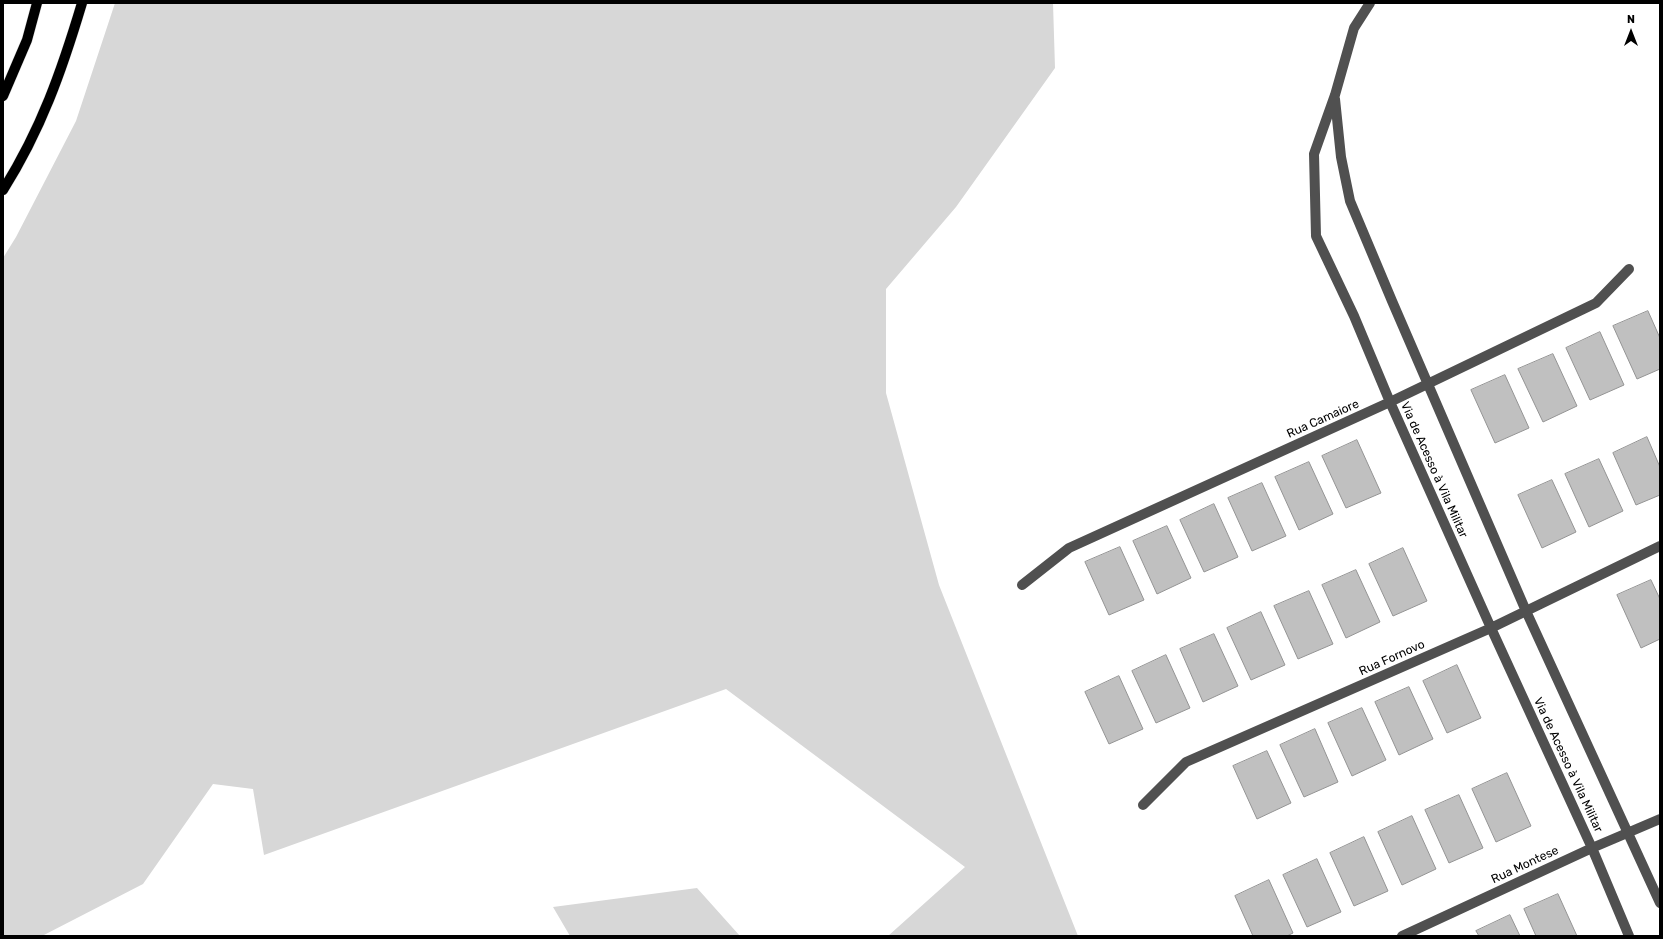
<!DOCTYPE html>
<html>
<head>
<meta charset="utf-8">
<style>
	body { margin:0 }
	#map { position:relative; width:1663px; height:939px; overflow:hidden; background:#fff; font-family:Rubik,sans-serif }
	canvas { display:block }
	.frame { position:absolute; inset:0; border:4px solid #000; pointer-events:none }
	.north { position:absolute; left:1611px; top:12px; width:40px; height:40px; -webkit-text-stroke:3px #fff; paint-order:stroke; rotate:0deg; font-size:11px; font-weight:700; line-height:16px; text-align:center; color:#000 }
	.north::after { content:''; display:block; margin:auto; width:14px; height:18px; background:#000; clip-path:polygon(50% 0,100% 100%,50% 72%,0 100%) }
</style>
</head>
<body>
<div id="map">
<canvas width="1663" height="939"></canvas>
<div class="frame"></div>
<div class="north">N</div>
</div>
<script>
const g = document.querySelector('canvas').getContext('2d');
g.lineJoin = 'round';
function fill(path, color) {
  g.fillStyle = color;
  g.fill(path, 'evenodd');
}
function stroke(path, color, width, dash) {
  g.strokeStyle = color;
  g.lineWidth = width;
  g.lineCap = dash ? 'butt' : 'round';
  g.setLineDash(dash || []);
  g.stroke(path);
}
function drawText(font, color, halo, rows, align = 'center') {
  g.font = font + ' Rubik,sans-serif';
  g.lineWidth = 4;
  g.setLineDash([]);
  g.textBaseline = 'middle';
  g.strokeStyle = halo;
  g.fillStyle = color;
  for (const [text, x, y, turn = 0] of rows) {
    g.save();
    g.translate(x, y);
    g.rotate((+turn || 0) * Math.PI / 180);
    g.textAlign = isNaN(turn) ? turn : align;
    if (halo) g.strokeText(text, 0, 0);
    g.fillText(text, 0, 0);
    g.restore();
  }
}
const green = new Path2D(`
	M115,3H1053L1055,68L956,207L886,289V393L939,585L1078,936H888L965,867L726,689L264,855L253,789L213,784L143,884L42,936H3V258L16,237L76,121Z
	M697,888L740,936H570L553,907Z`);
const building = new Path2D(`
	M1648,311L1660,338V369L1637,379L1613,326Z
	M1600,332L1624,385L1590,400L1566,348Z
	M1553,354L1577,406L1543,422L1518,369Z
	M1505,375L1529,428L1495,443L1471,390Z
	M1647,437L1660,467V495L1636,505L1613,453Z
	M1357,440L1381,493L1346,508L1322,456Z
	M1599,459L1623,511L1589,527L1565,474Z
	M1309,462L1333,514L1299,530L1275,477Z
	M1552,480L1576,532L1542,548L1518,495Z
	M1262,483L1286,536L1252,551L1228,498Z
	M1214,504L1238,557L1204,572L1180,520Z
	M1167,526L1191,578L1157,594L1133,541Z
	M1120,547L1144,600L1109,615L1085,562Z
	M1403,548L1427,601L1393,616L1369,564Z
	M1356,570L1380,622L1346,638L1322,585Z
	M1651,580L1660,599V639L1641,648L1617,595Z
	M1309,591L1333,644L1298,659L1274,606Z
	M1261,612L1285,665L1251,680L1227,628Z
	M1214,634L1238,686L1203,702L1180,649Z
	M1166,655L1190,708L1156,723L1132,671Z
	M1457,665L1481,718L1447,733L1423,681Z
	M1119,676L1143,729L1109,744L1085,692Z
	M1409,687L1433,739L1399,755L1375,702Z
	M1362,708L1386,760L1352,776L1328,723Z
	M1315,729L1338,782L1304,797L1280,745Z
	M1267,751L1291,803L1257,819L1233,766Z
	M1507,773L1531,826L1496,842L1472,789Z
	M1459,795L1483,848L1449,863L1425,810Z
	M1412,816L1436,869L1402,885L1378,832Z
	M1364,837L1388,891L1354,906L1330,853Z
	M1317,859L1341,912L1307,927L1283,875Z
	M1269,880L1293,933L1287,936H1253L1235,896Z
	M1558,894L1577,936H1536L1524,909Z
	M1510,915L1520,936H1479L1476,931Z`);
const minor = new Path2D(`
	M1370,3L1354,28L1335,95L1314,154L1316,236L1354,316L1390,402L1491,628L1592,848L1629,936
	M1335,99L1341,157L1350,201L1392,301L1526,611L1660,903
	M1022,585L1069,548L1390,402L1596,303L1629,269
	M1143,805L1186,762L1491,628L1660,546
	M1402,936L1592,848L1660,819`);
const major = new Path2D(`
	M3,96L27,40L37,3
	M3,190C41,130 62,70 82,3`);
const streetNames = [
	["Rua Camaiore",1323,419,-24],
	["Via de Acesso à Vila Militar",1434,470,66],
	["Rua Fornovo",1392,658,-24],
	["Via de Acesso à Vila Militar",1568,765,65],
	["Rua Montese",1525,865,-25]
];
fill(green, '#d7d7d7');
fill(building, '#c0c0c0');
stroke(building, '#949494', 1);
stroke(major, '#dbdbdb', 11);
stroke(minor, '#505050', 10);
stroke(major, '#000', 10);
drawText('12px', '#000', '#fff', streetNames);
</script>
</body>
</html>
